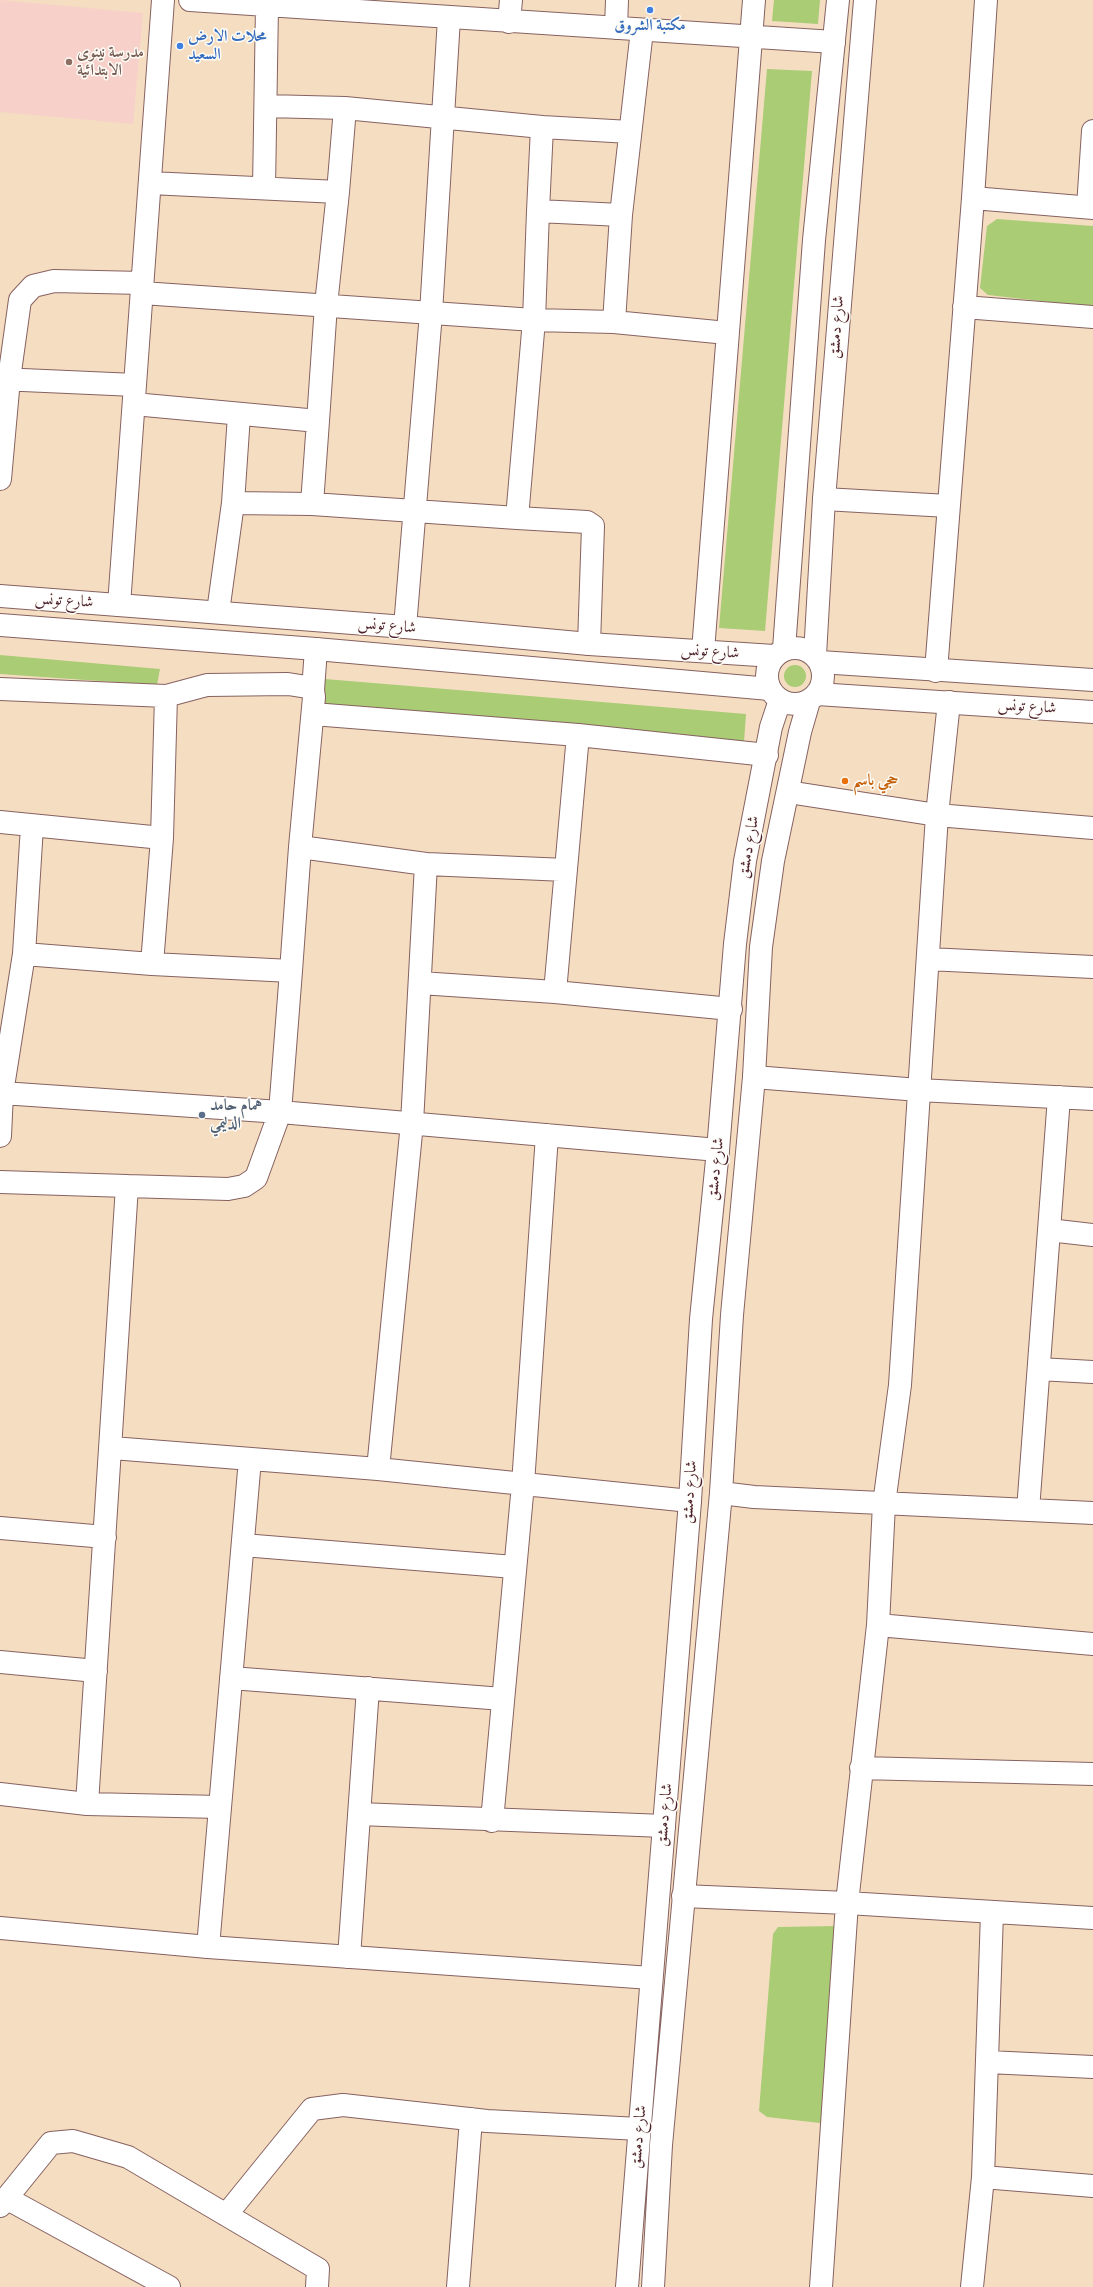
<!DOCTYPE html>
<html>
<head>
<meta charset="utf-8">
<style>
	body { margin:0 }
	canvas { display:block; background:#f5ddc1 }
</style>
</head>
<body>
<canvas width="1093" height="2287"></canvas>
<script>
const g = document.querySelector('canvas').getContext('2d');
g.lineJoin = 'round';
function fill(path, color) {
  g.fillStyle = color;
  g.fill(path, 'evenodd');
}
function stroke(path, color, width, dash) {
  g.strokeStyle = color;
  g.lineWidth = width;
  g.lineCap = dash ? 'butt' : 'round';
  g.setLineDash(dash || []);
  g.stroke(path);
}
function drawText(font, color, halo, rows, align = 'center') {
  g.font = font + ' "IM FELL Great Primer",Amiri,serif';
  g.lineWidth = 3;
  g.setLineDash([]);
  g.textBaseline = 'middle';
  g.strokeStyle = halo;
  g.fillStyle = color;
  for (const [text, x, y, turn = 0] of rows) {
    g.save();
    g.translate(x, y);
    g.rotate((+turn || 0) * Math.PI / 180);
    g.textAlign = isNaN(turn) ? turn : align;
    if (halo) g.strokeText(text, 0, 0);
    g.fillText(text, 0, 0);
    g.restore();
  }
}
const built = new Path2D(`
	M0,0L143,13L133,124L0,112Z`);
const green = new Path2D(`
	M774,0H820L818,24L772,21Z
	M767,69L812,71L765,631L719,628Z
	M997,219L1093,226V307L988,295L980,288L987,226Z
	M0,655L160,669L157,685L0,674Z
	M784 676a11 11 0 1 1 22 0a11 11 0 1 1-22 0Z
	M325,679L746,714L744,742L323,706Z
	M836,1926L831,2118L820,2123L767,2117L759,2111L773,1934L778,1927Z`);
const minor = new Path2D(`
	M190,0L834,42
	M509,22L511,0
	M616,28L617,0
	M345,108L542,127L538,211L621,215L642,30
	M542,127L630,132
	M150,183L338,192L345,108L266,106
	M264,188L267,6
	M973,198L1093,208
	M1088,207L1093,131
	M538,211L534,320L517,518L587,522L593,526L589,644
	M142,293L534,320L614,322L727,333
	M964,307L1093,317
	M614,322L621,215
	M0,379L135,385
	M134,404L318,421L312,504L233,503L218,612
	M318,421L326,305L338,192
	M0,479L9,379L20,300L33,286L54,281L142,283
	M824,499L948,506
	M233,503L239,415
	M312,504L517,518
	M119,605L163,0
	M405,627L431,313L449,18
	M703,651L754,0
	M936,671L973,198L986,0
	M0,689L166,696L207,685L288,684L307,687L313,690L314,697L300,847L426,864L412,1123L378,1469
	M313,690L316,649
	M949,702L937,815L1093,828
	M313,714L578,735L767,755
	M788,792L937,815L900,1385L884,1504L878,1625L847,1903L821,2287
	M0,822L162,838
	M426,864L566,870
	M24,954L152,964L291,971L300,847
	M928,959L1093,967
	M152,964L162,838L166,696
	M420,983L555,992L731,1009
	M555,992L578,735
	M754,1077L919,1090L1093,1099
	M2,1093L280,1112L718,1150
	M0,1136L2,1093L24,954L32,826
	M0,1182L127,1186L87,1804
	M127,1186L228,1189L244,1186L256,1178L280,1112L291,971
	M1049,1230L1093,1235
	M1039,1369L1093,1372
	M112,1448L378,1469L690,1501
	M721,1493L754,1497L1093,1513
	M1028,1510L1059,1097
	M0,1528L105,1537
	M243,1545L514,1567
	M878,1625L1093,1644
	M0,1662L96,1671
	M231,1678L503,1699
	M861,1768L1093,1774
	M0,1794L87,1804L220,1807
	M359,1814L664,1826
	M492,1821L523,1484L547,1135
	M683,1896L847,1903L1093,1918
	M208,1947L250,1459
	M349,1957L368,1688
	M988,2062L1093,2067
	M983,2177L1093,2186
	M6,2198L169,2287
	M0,2206L51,2143L73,2141L128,2157L318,2269L317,2287
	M226,2215L312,2109L343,2105L487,2121L639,2129
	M458,2287L471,2119
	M972,2287L983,2177L992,1913`);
const tertiary = new Path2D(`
	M0,596L405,627L589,644L774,656
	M0,625L316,649L770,689
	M820,662L1093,680
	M817,694L1093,712
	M0,1928L208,1947L651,1978`);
const secondary = new Path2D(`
	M767 676a28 28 0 1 1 56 0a28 28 0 1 1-56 0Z
	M784,649L814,240L838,0
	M815,655L824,499L865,0
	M627,2287L690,1501L701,1319L718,1150L735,944L745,861L771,727L780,700
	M653,2287L661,2145L721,1493L732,1315L754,1077L761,947L773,861L800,732L809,701`);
const markers = [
	[650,10,4,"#3f7fe0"],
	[180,46,4,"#3f7fe0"],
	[69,62,4,"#8d6e63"],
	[845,781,4,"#e8710a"],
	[202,1115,4,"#5c6f8a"]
];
const shopNames = [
	["مكتبة الشروق",650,26],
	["محلات الارض",188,37,"left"],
	["السعيد",188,55,"left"]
];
const educationNames = [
	["مدرسة نينوى",77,53],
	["الابتدائية",77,71]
];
const streetNames = [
	["شارع دمشق",837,327,-86],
	["شارع تونس",64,601,4],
	["شارع تونس",387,626,5],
	["شارع تونس",710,652,4],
	["شارع تونس",1027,707,4],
	["شارع دمشق",749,847,-80],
	["شارع دمشق",716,1169,-84],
	["شارع دمشق",690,1492,-86],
	["شارع دمشق",665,1815,-85],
	["شارع دمشق",639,2137,-85]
];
const foodNames = [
	["حجي باسم",853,781]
];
const serviceNames = [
	["همام حامد",210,1106],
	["الدليمي",210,1124]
];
fill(built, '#f7d0ca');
fill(green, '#aacc75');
stroke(minor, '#866260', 24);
stroke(tertiary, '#866260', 24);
stroke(secondary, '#866260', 24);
stroke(minor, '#fff', 22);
stroke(tertiary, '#fff', 22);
stroke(secondary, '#fff', 22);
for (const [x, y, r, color] of markers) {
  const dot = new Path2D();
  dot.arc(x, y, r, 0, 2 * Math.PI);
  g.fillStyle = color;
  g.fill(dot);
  stroke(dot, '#fdfcf7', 1.5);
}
drawText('bold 16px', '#366cbe', '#fdfcf7', shopNames);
drawText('bold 16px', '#785e54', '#fdfcf7', educationNames, 'left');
drawText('16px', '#4a1f2b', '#fdfcf7', streetNames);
drawText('bold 16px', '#c56008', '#fdfcf7', foodNames, 'left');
drawText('bold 16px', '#4e5e75', '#fdfcf7', serviceNames, 'left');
</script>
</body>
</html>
